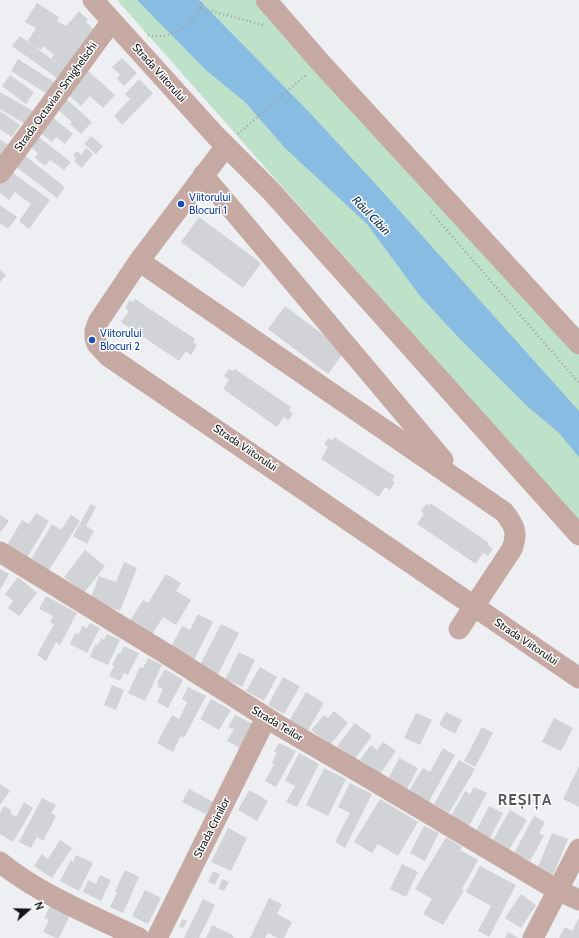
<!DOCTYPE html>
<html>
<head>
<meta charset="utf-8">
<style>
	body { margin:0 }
	#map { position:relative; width:579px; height:938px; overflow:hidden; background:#edeff3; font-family:Cabin,sans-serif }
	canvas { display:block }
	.north { position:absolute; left:8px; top:890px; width:40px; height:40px; -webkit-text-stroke:3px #fff; paint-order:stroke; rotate:70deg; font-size:11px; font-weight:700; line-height:16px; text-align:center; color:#131415 }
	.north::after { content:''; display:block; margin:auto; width:14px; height:18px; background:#131415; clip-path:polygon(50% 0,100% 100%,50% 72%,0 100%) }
</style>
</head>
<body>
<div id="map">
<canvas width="579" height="938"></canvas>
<div class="north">N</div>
</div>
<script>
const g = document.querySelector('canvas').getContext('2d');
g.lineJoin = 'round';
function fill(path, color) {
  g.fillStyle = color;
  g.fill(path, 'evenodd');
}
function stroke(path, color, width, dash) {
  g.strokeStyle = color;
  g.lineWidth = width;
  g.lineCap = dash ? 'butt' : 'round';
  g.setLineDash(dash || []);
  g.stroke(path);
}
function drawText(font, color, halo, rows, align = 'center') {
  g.font = font + ' Cabin,sans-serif';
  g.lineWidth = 3;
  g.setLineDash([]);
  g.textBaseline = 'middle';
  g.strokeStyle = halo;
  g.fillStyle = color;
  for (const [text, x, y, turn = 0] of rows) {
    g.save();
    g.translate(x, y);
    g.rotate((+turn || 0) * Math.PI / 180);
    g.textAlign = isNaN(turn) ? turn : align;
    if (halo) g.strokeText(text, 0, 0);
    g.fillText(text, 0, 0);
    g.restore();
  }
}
const green = new Path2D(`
	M117,0H268L579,350V522Z`);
const water = new Path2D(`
	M137,0H199L310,113L382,191L579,411V457L559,433L527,406L459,338L420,296L367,224L285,148L245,102L207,71Z`);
const building = new Path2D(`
	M37,3L59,17L57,21L66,26L79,11L88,20L86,22L97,32L57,78L12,46L20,36L62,67L51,58L54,55L43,46L41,50L27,42L36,28L25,22Z
	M122,58L137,73L124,86L117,79L120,75L112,67Z
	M18,59L54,82L47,94L11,71Z
	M87,70L115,95L103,108L90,96L81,106L66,93Z
	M10,75L34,92L26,104L2,86Z
	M139,79L153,93L122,125L114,116L130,99L125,94Z
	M0,92L33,111L25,124L0,109Z
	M64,97L92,122L81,134L70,124L72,122L55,107Z
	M0,111L20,125L12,137L0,129Z
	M50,115L73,134L65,144L56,137L52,142L38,131Z
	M36,135L71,162L64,170L50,160L45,166L35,158L38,153L28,145Z
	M91,136L103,146L96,154L84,144Z
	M0,139L8,145L0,156Z
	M86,148L93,154L82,168L74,161L76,158L73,156L77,151L81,155Z
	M24,155L65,187L57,198L15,166Z
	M9,170L50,200L29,229L19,221L31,204L15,192L9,200L0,193V182Z
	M0,205L17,217L8,229L0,223Z
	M199,217L261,263L243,288L181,242Z
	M0,270L6,275L0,282Z
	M135,299L195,339L193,342L197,345L191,355L186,351L179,361L121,322L129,311L125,308L130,300L133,302Z
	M285,306L345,351L328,374L268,329Z
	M229,369L233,371L235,369L291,407L289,411L293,414L288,421L284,417L277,427L223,389L229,380L224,376Z
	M334,437L395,476L392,480L395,482L390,490L385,487L379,497L321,459L328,447L324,444L328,438L332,441Z
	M430,503L489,543L488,545L493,549L488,556L483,553L476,564L417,524L424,514L421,511L426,504L429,506Z
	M91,504L96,507L86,526L94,531L87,544L73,536Z
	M36,513L49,521L27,558L7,545L22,520L29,524Z
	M0,515L9,521L0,533Z
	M71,515L80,521L49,570L31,559L52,524L61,530Z
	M85,550L105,566L84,593L64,577Z
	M124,562L137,568L120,611L90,600L99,576L116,582Z
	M0,569L9,574L0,590Z
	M166,574L181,583L176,591L191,600L176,625L163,617L152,635L130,621L143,600L148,603Z
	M18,577L37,593L19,616L8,608L13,601L5,594Z
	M46,596L77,613L60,645L56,642L46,661L37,655L54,624L50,622L53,616L39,609Z
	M198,614L213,622L194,660L171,647L182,626L190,630Z
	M90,623L100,628L87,653L70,644L75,633L79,634L82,626L87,628Z
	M221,624L239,633L218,674L200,665Z
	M107,634L120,640L108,665L90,657L95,644L98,645L101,638L104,640Z
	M124,646L139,653L128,675L124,673L120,681L109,676L114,666L112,665L118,653L120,654Z
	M239,652L255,660L242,687L225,679Z
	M148,658L162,665L145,701L128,693L140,667L143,668Z
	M260,667L277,677L264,701L246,691Z
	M165,669L183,680L168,708L157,702L163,689L158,687L159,684L157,683Z
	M283,677L300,686L284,714L268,705Z
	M112,685L124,690L116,710L104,705Z
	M188,687L206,696L184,738L181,736L173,752L157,743L172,715L179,719L187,702L182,699Z
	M306,692L324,703L307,732L289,721Z
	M211,699L231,710L219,730L200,719Z
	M334,711L348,723L330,745L311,730L324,715L328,718Z
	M446,712L462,720L455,734L439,725Z
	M416,713L432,720L420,745L404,738Z
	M235,715L253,724L240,748L227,741L234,729L228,727Z
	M554,718L573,728L561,751L542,742Z
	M355,723L372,736L354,760L337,746Z
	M482,727L493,733L475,767L464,761Z
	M383,742L396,751L380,774L360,760L371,745L377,750Z
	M279,743L296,751L276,787L265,781L274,764L272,763L277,753L274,752Z
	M443,748L455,755L428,803L408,792L423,768L430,772Z
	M299,753L319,764L297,807L286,802L295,786L285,781Z
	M399,758L418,768L407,789L388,779Z
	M459,760L475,769L449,813L434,804Z
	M579,766V807L563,799Z
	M324,768L346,779L328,816L306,805Z
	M350,783L372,794L345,848L335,842L350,813L338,807Z
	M0,784L10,791L0,805Z
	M474,787L487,793L469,826L451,816L465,791L470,794Z
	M189,789L213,802L206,814L182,802Z
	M249,790L268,801L257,821L238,810Z
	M42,798L56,805L51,813L56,816L43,841L37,837L31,848L19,842Z
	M380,799L418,822L398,856L378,844L372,853L354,842Z
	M24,802L33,808L13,842L0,834V813L4,806L11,810L10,813L16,817Z
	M489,806L503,813L490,838L476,831Z
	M510,810L527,820L509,850L493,840Z
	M534,816L545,822L539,833L544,836L530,861L514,853Z
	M424,826L439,833L425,861L410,853Z
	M228,828L247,838L231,871L211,862Z
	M552,833L568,839L553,875L537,869Z
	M446,837L462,847L460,850L478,860L462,889L464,890L443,925L423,914L432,899L415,889Z
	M60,840L72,848L52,878L34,866L42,854L48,859Z
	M76,855L93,863L79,891L60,881L71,860L73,862Z
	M402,864L418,872L406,897L390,889Z
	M480,866L516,885L489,937L478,931L491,906L466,892Z
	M125,870L139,877L123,913L110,907L117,893L115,891Z
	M213,871L220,874L215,885L208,882Z
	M100,875L111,880L101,901L83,892L88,880L96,884Z
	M222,879L229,882L224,891L218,889Z
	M145,890L161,898L148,924L132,916Z
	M521,894L536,905L521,928L505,918Z
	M269,898L282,904L277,914L292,922L284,938H278L268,933L265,938H250Z
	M203,899L215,905L199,938H184Z
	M50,906L70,915L59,938H56L43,932L49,920L44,918Z
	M579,918V938H559L565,927L572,931Z
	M183,919L187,921L183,928L179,926Z
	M212,925L234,936L233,938H206Z
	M508,932L518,938H505Z`);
const path = new Path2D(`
	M200,8L263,25
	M148,35C172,41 197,23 202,0
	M238,134L307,74
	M431,212L579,383`);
const minor = new Path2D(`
	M93,0L216,136L271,191L579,535
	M266,0L320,62L579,344
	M226,146L139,261L98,322L95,331V338L97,344L108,356L579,678
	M0,173L112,21
	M203,175L443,460
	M139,261L504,512C515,526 518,533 512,549L459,629
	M0,552L176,660L283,728L357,771L557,890L579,900
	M0,862C39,894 93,916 139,938
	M157,938L266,718
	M533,938L579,849`);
const markers = [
	[181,204,4,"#1a4fb4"],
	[92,340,4,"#1a4fb4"]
];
const streetNames = [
	["Strada Viitorului",159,73,48],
	["Strada Octavian Smighelschi",56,97,-54],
	["Strada Viitorului",245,448,34],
	["Strada Viitorului",526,642,34],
	["Strada Teilor",277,724,31],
	["Strada Crinilor",212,828,-63]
];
const transitNames = [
	["Viitorului",189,198],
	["Blocuri 1",189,211],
	["Viitorului",100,334],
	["Blocuri 2",100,347]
];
const waterNames = [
	["Râul Cibin",371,216,46]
];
const districtNames = [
	["REȘIȚA",525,801]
];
fill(green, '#bee2c9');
fill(water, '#89bce2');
fill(building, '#d1d3d7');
stroke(path, '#9ea0a3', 2.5, [1, 3]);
stroke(minor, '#c5a9a2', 21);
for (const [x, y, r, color] of markers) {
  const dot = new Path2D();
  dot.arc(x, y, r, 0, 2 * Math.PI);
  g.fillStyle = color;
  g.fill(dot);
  stroke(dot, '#fff', 1.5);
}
drawText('11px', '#131415', '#fff', streetNames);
drawText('11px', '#164399', '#fff', transitNames, 'left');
drawText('italic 12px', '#042e48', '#fff', waterNames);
g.letterSpacing = '1px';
drawText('bold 15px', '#535558', '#fff', districtNames);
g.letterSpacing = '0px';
</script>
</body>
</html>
